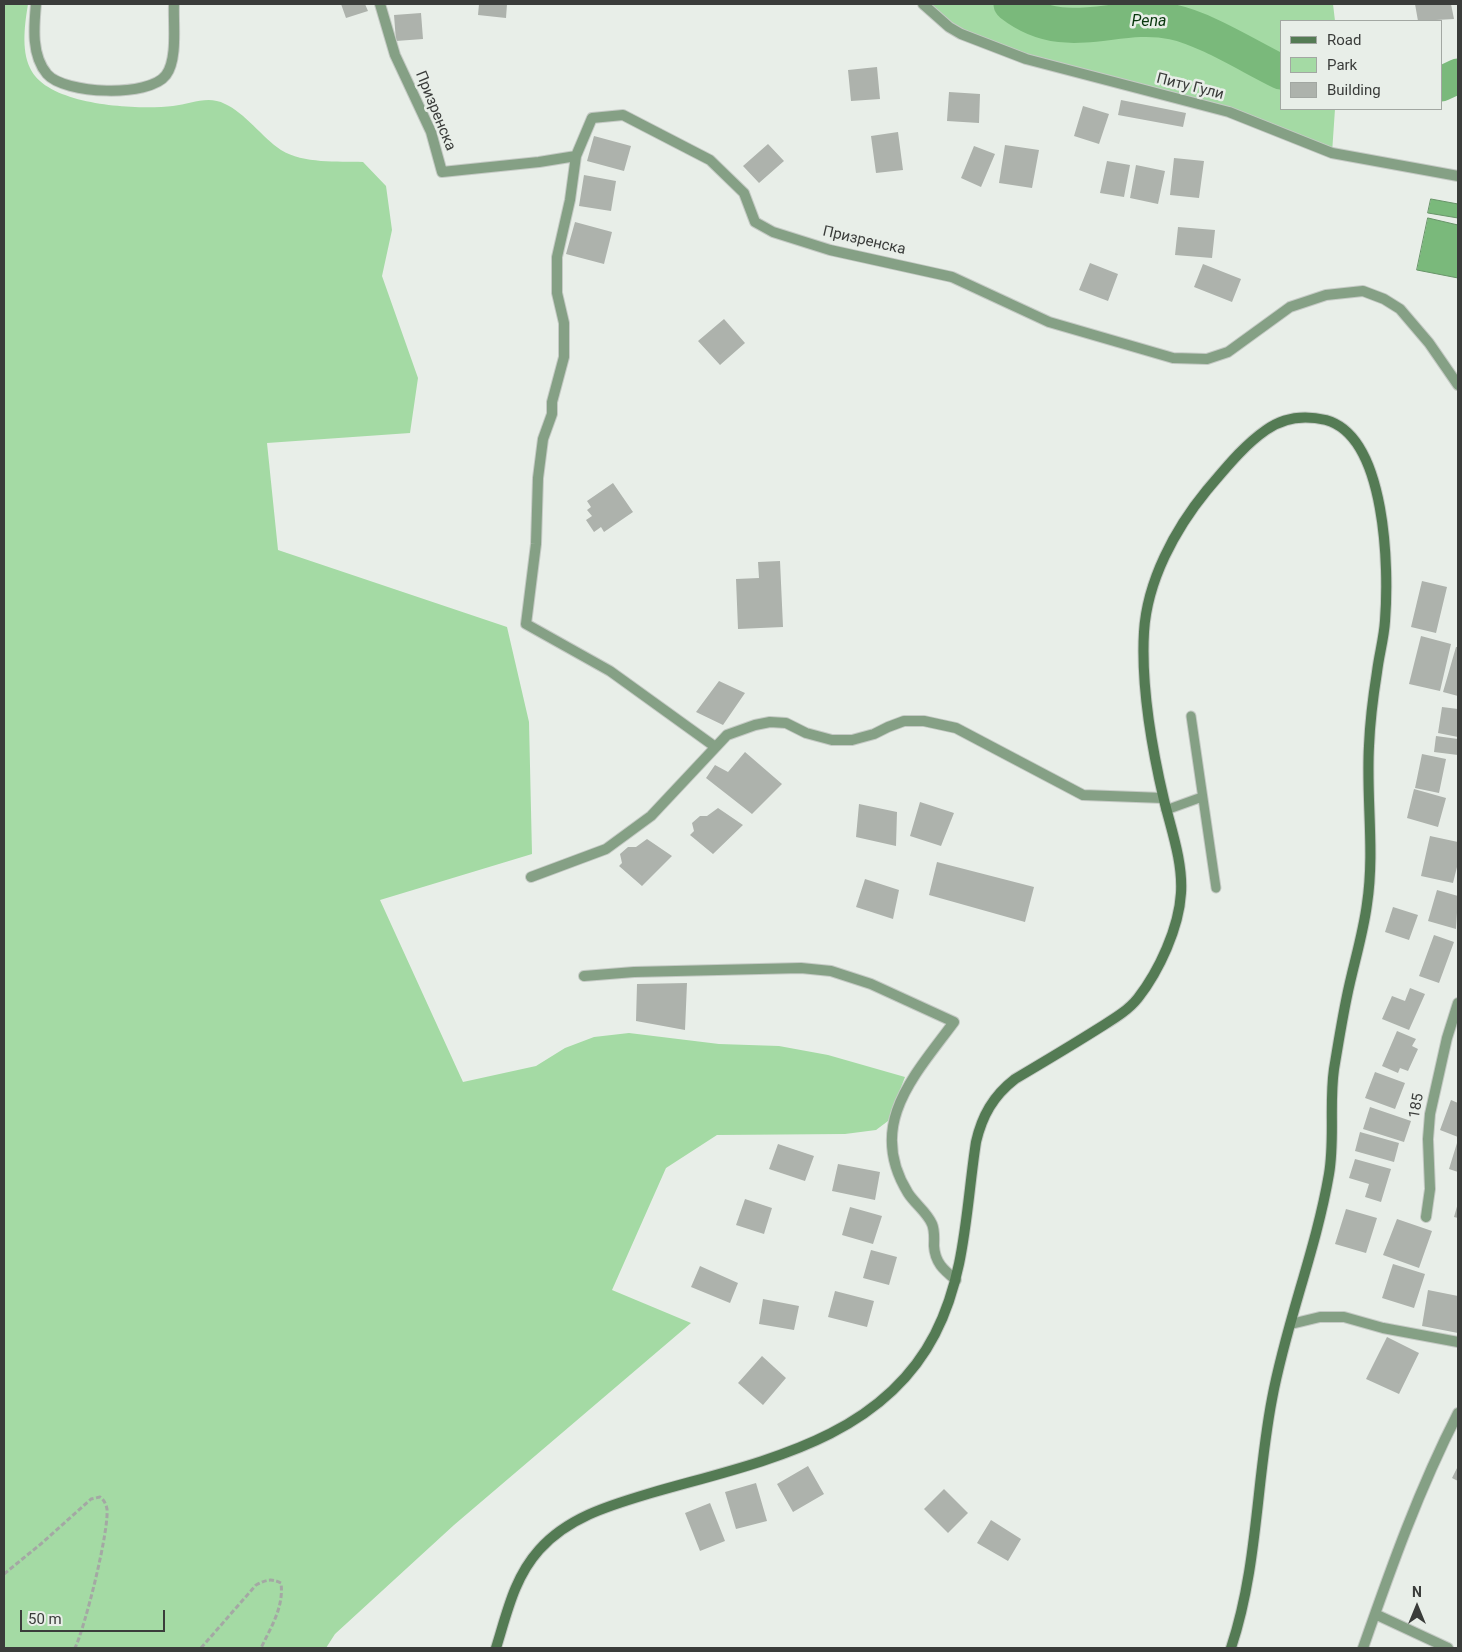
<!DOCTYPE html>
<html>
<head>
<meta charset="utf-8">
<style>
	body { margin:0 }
	#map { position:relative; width:1462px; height:1652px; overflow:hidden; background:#e8eee8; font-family:Roboto,sans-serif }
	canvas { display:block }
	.frame { position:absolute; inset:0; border:5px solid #3a3c3a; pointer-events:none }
	.legend { position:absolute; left:1280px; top:20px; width:162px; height:90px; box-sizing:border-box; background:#e8eee8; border:1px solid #a2a7a2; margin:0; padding:6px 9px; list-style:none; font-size:15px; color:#3a3c3a }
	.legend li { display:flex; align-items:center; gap:10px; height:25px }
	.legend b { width:25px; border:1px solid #a2a7a2 }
	.north { position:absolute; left:1392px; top:1582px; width:50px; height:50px; -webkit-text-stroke:4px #e8eee8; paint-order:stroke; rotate:0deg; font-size:14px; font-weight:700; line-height:20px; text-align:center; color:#3a3c3a }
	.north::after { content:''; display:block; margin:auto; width:18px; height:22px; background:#3a3c3a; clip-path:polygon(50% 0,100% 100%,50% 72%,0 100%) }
	.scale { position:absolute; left:20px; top:1610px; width:145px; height:22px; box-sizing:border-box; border:2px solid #3a3c3a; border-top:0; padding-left:6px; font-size:15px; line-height:18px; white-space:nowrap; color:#3a3c3a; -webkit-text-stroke:4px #e8eee8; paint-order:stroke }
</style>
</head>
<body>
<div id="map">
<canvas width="1462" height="1652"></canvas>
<div class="frame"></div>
<ul class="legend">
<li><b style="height:6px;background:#547b54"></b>Road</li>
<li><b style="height:14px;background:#a4daa4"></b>Park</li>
<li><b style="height:14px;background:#adb2ac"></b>Building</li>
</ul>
<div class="north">N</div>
<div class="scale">50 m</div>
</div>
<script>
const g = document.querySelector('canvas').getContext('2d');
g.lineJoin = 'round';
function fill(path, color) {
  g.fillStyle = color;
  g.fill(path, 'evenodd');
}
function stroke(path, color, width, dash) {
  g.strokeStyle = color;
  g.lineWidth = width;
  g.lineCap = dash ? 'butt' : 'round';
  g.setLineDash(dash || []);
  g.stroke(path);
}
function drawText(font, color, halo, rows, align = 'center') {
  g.font = font + ' Roboto,sans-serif';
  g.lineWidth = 5;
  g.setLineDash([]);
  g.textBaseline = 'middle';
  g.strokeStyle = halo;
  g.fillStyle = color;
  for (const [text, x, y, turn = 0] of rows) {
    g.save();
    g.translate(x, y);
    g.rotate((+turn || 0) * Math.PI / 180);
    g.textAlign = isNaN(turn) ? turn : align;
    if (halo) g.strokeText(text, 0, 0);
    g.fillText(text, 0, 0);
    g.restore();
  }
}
const green = new Path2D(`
	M4,4H28C25,23 21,49 30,68C47,106 137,110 173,106C191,104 208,95 225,104C244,112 263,138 281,150C304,164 337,161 363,162L386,186L392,230L382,276L418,378L410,433L267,443L278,550L507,627L529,722L532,854L380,900L463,1082L536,1066L565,1048L594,1037L629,1033L719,1044L779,1046L828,1055L905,1077L888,1121L876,1130L845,1134L717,1135L666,1168L612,1290L691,1323L454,1525L335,1634L326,1648H4Z
	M923,4H1011L1046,22L1066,27L1153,20L1174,22L1201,32L1281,72V109H1335L1332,153L1255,121L975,41Z
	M1025,4H1333L1335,21H1281V56L1242,38L1169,11L1132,9L1065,12Z`);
const water = new Path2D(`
	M1431,199L1458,204V218L1428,213Z
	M1428,218L1458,225V278L1417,270Z`);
const river = new Path2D(`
	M1011,4C1066,47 1114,10 1173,22C1206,29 1250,57 1281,72
	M1441,84L1458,76`);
const building = new Path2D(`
	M341,4H365L368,11L346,18Z
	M479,4H507L506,18L478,15Z
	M1415,4H1451L1454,19L1418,21Z
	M421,13L423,39L396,41L394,15Z
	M877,67L880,99L851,101L848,70Z
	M949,92L980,94L979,123L947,121Z
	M1121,100L1186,113L1183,127L1118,115Z
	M1083,106L1109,114L1099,144L1074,136Z
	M898,132L903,170L876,173L871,136Z
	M594,136L631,146L624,171L587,161Z
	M768,144L784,161L759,183L743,166Z
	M1005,145L1039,150L1032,188L999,183Z
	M974,146L995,154L981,187L961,178Z
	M1174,158L1204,161L1199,198L1170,195Z
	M1107,161L1130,165L1124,197L1100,193Z
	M1136,165L1165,171L1158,204L1130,198Z
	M584,175L616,181L611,211L579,206Z
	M575,222L612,232L604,264L566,254Z
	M1178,227L1215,230L1212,258L1175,255Z
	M1090,263L1118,274L1108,301L1079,290Z
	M1203,264L1241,279L1232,302L1194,287Z
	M724,319L745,343L720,365L698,341Z
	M613,483L633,512L604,532L601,527L594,532L586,520L592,516L587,510L591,507L587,501Z
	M780,561L783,627L738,629L736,579L759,578L758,562Z
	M1422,581L1447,587L1436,633L1411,627Z
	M1421,636L1451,644L1440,691L1409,684Z
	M1456,647H1458V696L1443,692Z
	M719,681L745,693L723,725L696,712Z
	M1442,707L1458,709V737L1438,733Z
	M1436,736L1458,739V755L1434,752Z
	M745,752L782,784L752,814L706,778L715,765L728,772Z
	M1422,754L1446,759L1439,793L1415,788Z
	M1414,789L1446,798L1438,827L1407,818Z
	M920,802L954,813L941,846L910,836Z
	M859,804L897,812L896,846L856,837Z
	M718,808L743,825L713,854L690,835L694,831L692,823L700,816H707Z
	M1430,836L1458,842V863L1453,883L1421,876Z
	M647,839L672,856L642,886L619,866L622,863L620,854L628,847H636Z
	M937,862L1034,887L1025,922L929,895Z
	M865,879L899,890L893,919L856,907Z
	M1437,890L1458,896L1456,929L1428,921Z
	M1393,907L1418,915L1409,940L1385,932Z
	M1434,935L1454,942L1439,983L1419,976Z
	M687,983L685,1030L636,1021L637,984Z
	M1410,988L1425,994L1409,1030L1382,1019L1392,996L1405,1001Z
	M1397,1031L1416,1039L1412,1046L1418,1049L1408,1071L1400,1068L1398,1073L1382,1066Z
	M1375,1072L1405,1083L1395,1109L1365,1098Z
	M1451,1100L1458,1103V1137L1440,1130Z
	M1370,1107L1411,1121L1404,1142L1363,1129Z
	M1360,1132L1399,1143L1394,1162L1355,1151Z
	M1457,1143L1458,1144V1172L1449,1169Z
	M778,1144L814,1156L805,1181L769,1169Z
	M1355,1159L1391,1169L1381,1202L1365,1197L1369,1184L1349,1178Z
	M838,1164L880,1172L875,1200L832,1191Z
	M745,1199L772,1208L764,1234L736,1225Z
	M1458,1203V1218L1454,1217Z
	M850,1207L882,1216L873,1244L842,1235Z
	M1346,1209L1377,1218L1366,1253L1335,1244Z
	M1397,1219L1432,1231L1419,1268L1383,1255Z
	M871,1250L897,1257L889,1285L863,1278Z
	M1393,1264L1425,1274L1414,1308L1382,1298Z
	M700,1266L738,1283L730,1303L691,1287Z
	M1428,1290L1458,1296V1333L1422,1326Z
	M835,1291L874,1301L867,1327L828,1317Z
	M763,1299L799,1306L794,1330L759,1324Z
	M1387,1337L1419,1353L1399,1394L1366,1379Z
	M762,1356L786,1378L763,1405L738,1383Z
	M808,1466L824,1494L793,1512L777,1484Z
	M1458,1466V1481L1452,1478Z
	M756,1483L767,1521L736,1529L725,1492Z
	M944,1489L968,1513L948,1533L924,1509Z
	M710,1503L725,1541L700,1551L685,1513Z
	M991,1520L1021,1539L1008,1561L977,1543Z`);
const path = new Path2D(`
	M4,1574L42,1543L91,1499L100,1497C104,1500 106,1504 107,1509C109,1532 85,1627 75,1648
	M201,1648L256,1585C266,1580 271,1578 281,1583C284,1607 271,1627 261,1648`);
const service = new Path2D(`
	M1191,716L1216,888
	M1166,810L1202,797`);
const minor = new Path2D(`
	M36,4C34,26 31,55 47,74C64,94 149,98 166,75C178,59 173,23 174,4
	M380,4L395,55L431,132L442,172L539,162L576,156L592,118L623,115L710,160L744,193L755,222L773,232L830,250L952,277L1049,322L1173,358L1207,359L1228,352L1290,307L1326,295L1363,291L1384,299L1400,309L1429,343L1458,385
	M576,156L570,200L557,257V293L564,323V357L552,402V414L543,439L538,478L536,544L526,624L610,671L714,746
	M531,877L606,849L651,816L727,735L755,725L770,722L786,723L806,733L832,740H852L874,734L888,727L904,721H924L956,728L1083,795L1163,798
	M584,976L634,972L801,968L831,971L871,984L954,1022C914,1076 866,1125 908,1193C915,1204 927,1212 932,1224C935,1231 934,1239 934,1246C935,1263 944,1270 956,1280
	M1426,1217L1430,1189L1428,1139L1430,1114L1447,1038L1458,1003
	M1291,1324L1320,1317H1344L1383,1328L1458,1342
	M1375,1614L1448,1648
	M1363,1648C1391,1568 1419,1489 1458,1413`);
const tertiary = new Path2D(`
	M923,4L949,27L961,34L1026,59L1229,112L1332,153L1458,176`);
const secondary = new Path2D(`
	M496,1648C507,1613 514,1578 539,1550C568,1517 611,1505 651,1493C758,1462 880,1441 935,1334C966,1274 966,1207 976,1142C982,1116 993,1096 1015,1079C1042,1063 1069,1047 1096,1030C1110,1021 1127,1012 1138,998C1159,971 1179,928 1181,893C1183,862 1171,829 1164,800C1152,749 1141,684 1144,632C1147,581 1175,529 1207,490C1225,469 1243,446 1266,430C1284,417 1305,415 1326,420C1387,437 1389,570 1385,621C1384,638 1379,655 1377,672C1373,697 1370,721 1369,746C1366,799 1375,851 1367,904C1363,935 1353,966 1347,996C1342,1020 1338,1045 1334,1069C1329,1104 1335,1139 1329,1174C1316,1250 1286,1323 1272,1399C1256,1482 1258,1567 1231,1648`);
const streetNames = [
	["Питу Гули",1190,87,14],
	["Призренска",435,111,68],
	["Призренска",864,241,13],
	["185",1417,1106,-80]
];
const waterNames = [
	["Pena",1149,22]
];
fill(green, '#a4daa4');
fill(water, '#7ab97b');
stroke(water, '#679468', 1);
stroke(river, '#7ab97b', 35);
fill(building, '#adb2ac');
stroke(service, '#c5cac5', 11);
stroke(minor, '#c5cac5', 12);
stroke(tertiary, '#c5cac5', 12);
stroke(secondary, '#c5cac5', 12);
stroke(path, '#a4a8a4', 3, [5, 2.5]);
stroke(service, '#85a085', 9);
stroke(minor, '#85a085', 10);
stroke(tertiary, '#85a085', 10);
stroke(secondary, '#547b54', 10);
drawText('15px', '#3a3c3a', '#e8eee8', streetNames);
drawText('italic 16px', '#09370e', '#e8eee8', waterNames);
</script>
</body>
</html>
